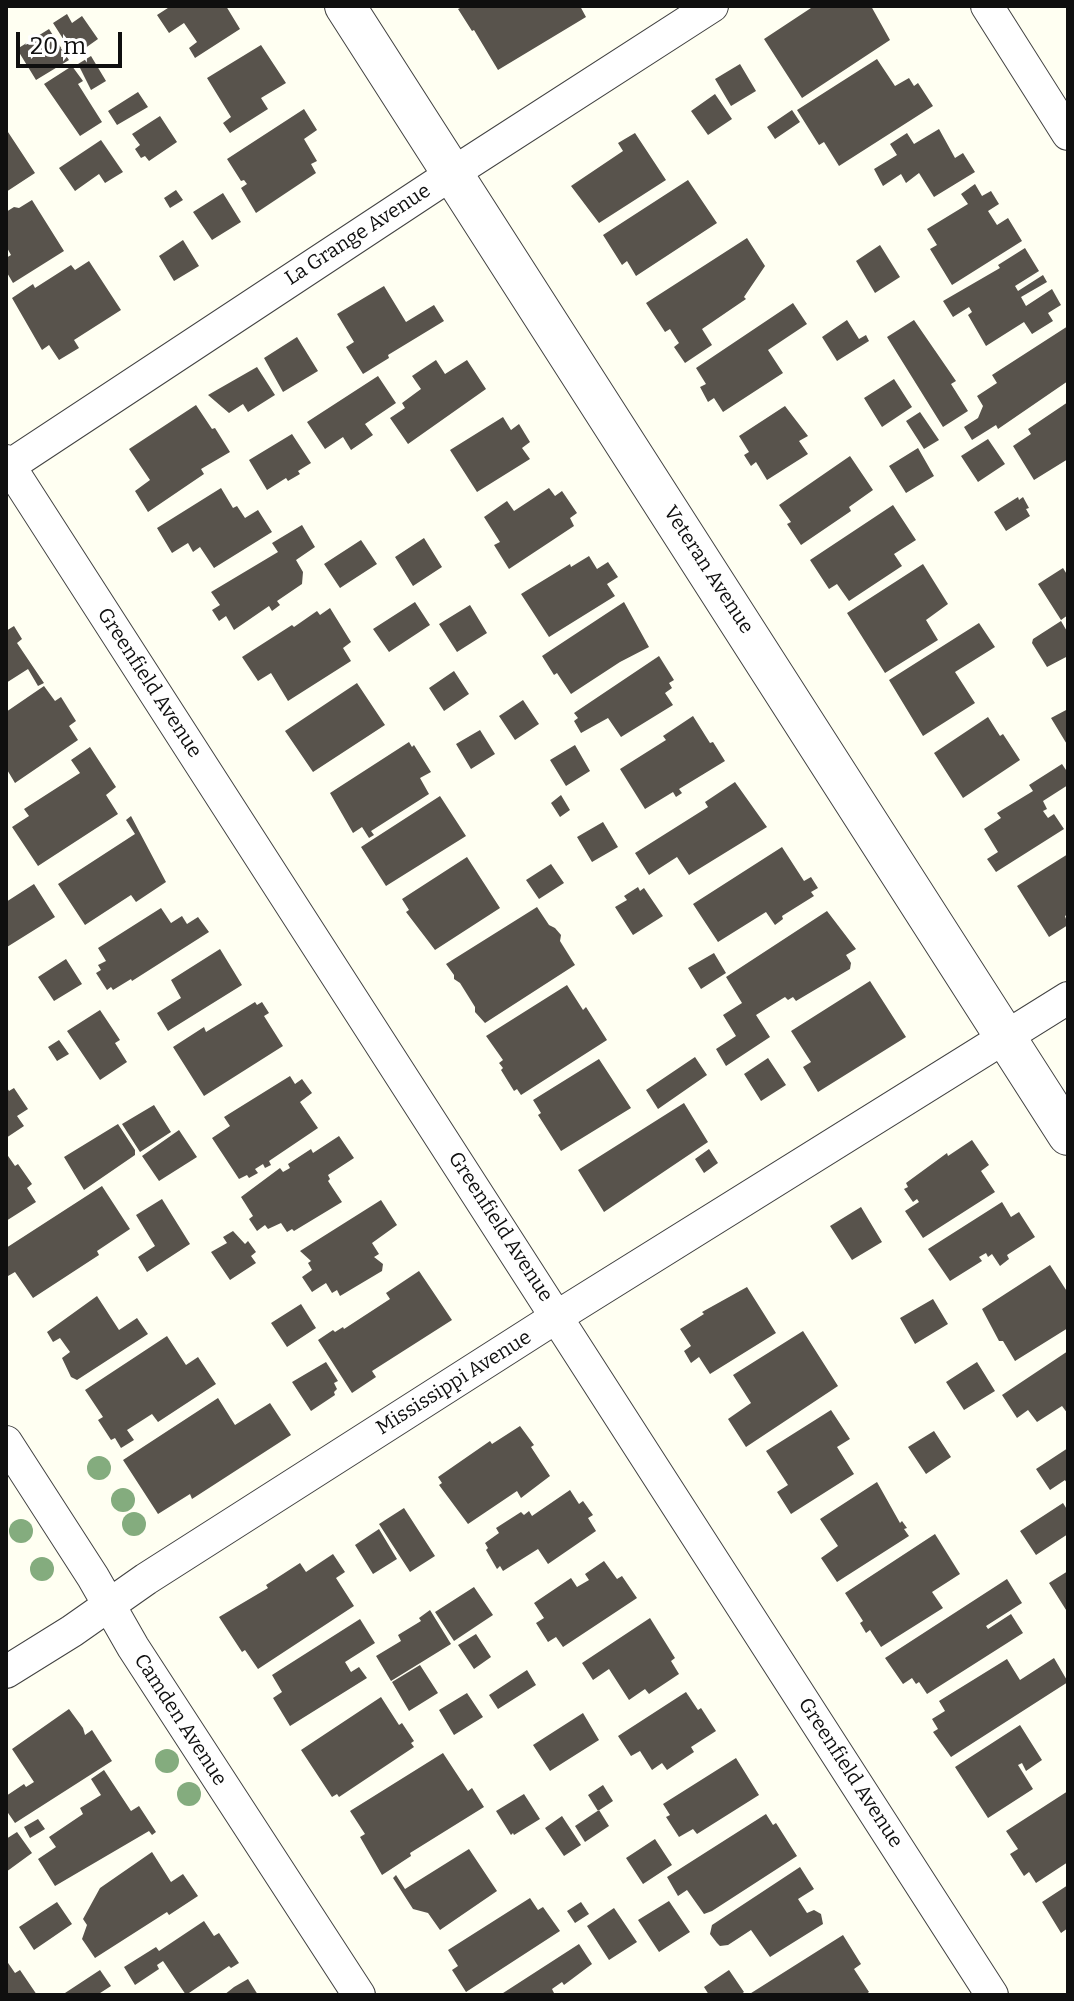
<!DOCTYPE html>
<html>
<head>
<meta charset="utf-8">
<style>
	body { margin:0 }
	#map { position:relative; width:1074px; height:2001px; overflow:hidden; background:#fffff2; font-family:Bitter,serif }
	canvas { display:block }
	.frame { position:absolute; inset:0; border:8px solid #0f0f0f; pointer-events:none }
	.scale { position:absolute; left:16px; top:32px; width:106px; height:36px; box-sizing:border-box; border:4px solid #0f0f0f; border-top:0; padding-left:10px; font-size:24px; line-height:28px; white-space:nowrap; color:#0f0f0f; -webkit-text-stroke:6px #fff; paint-order:stroke }
</style>
</head>
<body>
<div id="map">
<canvas width="1074" height="2001"></canvas>
<div class="frame"></div>
<div class="scale">20 m</div>
</div>
<script>
const g = document.querySelector('canvas').getContext('2d');
g.lineJoin = 'round';
function fill(path, color) {
  g.fillStyle = color;
  g.fill(path, 'evenodd');
}
function stroke(path, color, width, dash) {
  g.strokeStyle = color;
  g.lineWidth = width;
  g.lineCap = dash ? 'butt' : 'round';
  g.setLineDash(dash || []);
  g.stroke(path);
}
function drawText(font, color, halo, rows, align = 'center') {
  g.font = font + ' Bitter,serif';
  g.lineWidth = 8;
  g.setLineDash([]);
  g.textBaseline = 'middle';
  g.strokeStyle = halo;
  g.fillStyle = color;
  for (const [text, x, y, turn = 0] of rows) {
    g.save();
    g.translate(x, y);
    g.rotate((+turn || 0) * Math.PI / 180);
    g.textAlign = isNaN(turn) ? turn : align;
    if (halo) g.strokeText(text, 0, 0);
    g.fillText(text, 0, 0);
    g.restore();
  }
}
const building = new Path2D(`
	M171,6H226L240,29L195,58L189,48L197,42L184,23L169,33L157,15Z
	M464,6H580L586,17L498,70L474,30L472,31L458,9Z
	M814,6H871L890,40L802,98L764,39Z
	M67,14L72,23L82,16L98,39L74,56L53,23Z
	M49,29L69,60L36,80L17,49Z
	M261,45L286,83L261,98L268,109L230,133L223,123L231,117L207,78Z
	M91,56L106,81L91,90L78,64Z
	M877,59L895,86L909,78L914,86L918,83L933,106L839,166L824,142L819,145L797,110Z
	M740,64L756,91L731,106L715,79Z
	M72,66L83,81L78,84L102,122L80,136L44,84Z
	M138,92L148,107L117,125L108,111Z
	M715,94L732,119L708,135L691,111Z
	M304,109L317,130L304,139L317,161L311,164L316,173L256,213L241,188L247,184L244,180L241,181L227,159Z
	M792,110L800,122L775,139L767,127Z
	M160,116L177,142L149,161L145,156L141,158L135,149L140,145L132,134Z
	M6,129L35,173L6,192Z
	M939,129L955,158L963,153L975,172L934,197L919,173L906,183L901,174L883,186L874,169L897,155L890,144L907,133L914,144Z
	M635,133L666,180L599,223L571,186L623,151L618,143Z
	M101,140L123,172L105,183L99,174L75,191L59,168Z
	M688,180L717,223L636,276L627,261L622,265L603,235Z
	M975,184L982,196L991,191L999,204L988,211L997,225L1008,218L1022,241L952,285L930,249L937,245L927,229L968,204L961,194Z
	M176,190L183,200L170,208L164,198Z
	M223,193L241,222L212,240L193,212Z
	M32,200L64,251L13,283L6,271V258L11,255L6,246V212L14,207L19,208Z
	M747,238L765,266L744,297L746,299L702,329L712,345L685,363L674,347L679,343L670,329L665,332L646,303Z
	M183,240L199,266L174,281L159,256Z
	M880,245L900,277L875,293L856,261Z
	M1025,248L1039,271L1015,286L1018,291L1043,275L1047,282L1021,297L1026,306L1052,289L1061,305L1048,313L1053,321L1032,334L1024,322L986,346L968,315L972,312L969,307L953,317L943,301L1000,268L998,265Z
	M89,261L121,310L74,340L79,348L59,360L49,345L42,350L12,298L33,284L35,288L71,265L75,270Z
	M384,286L406,322L434,305L444,321L388,355L389,358L363,374L346,347L354,342L337,314Z
	M793,303L807,324L768,350L783,373L723,412L714,398L708,402L700,387L706,384L696,368Z
	M847,320L859,339L866,335L869,341L837,361L822,337Z
	M914,320L956,381L951,384L968,411L943,427L887,337Z
	M1068,326V381L998,429L996,425L972,440L964,427L978,418L983,406L977,396L997,383L992,375Z
	M297,337L318,371L283,392L264,358Z
	M436,360L445,374L467,360L486,389L408,444L390,418L405,408L402,403L421,389L412,376Z
	M257,367L275,395L248,412L243,404L229,413L208,395Z
	M378,376L396,403L365,424L373,435L351,450L343,437L325,449L307,422Z
	M894,379L912,407L882,427L864,398Z
	M1068,402V459L1034,480L1013,446L1031,434L1028,429Z
	M196,405L212,429L215,428L230,452L201,469L204,474L148,512L135,491L150,480L129,449Z
	M785,406L808,436L799,441L808,454L767,480L756,462L751,466L744,455L749,452L739,436Z
	M920,412L939,440L924,449L906,421Z
	M503,417L511,430L519,424L530,442L522,448L530,459L477,492L450,450Z
	M292,434L311,463L298,471L300,474L288,481L286,478L267,490L249,460Z
	M988,439L1005,464L978,482L961,456Z
	M918,448L934,476L906,493L889,466Z
	M850,456L873,490L849,507L851,511L801,545L787,524L791,522L779,505Z
	M221,488L233,508L237,506L245,518L258,510L272,532L214,568L200,547L193,552L188,543L172,553L157,528Z
	M549,488L555,496L562,491L577,513L570,518L574,526L509,569L494,545L500,542L484,517L507,501L514,511Z
	M1018,497L1019,500L1023,497L1029,508L1026,509L1030,516L1006,531L994,512Z
	M893,505L916,540L894,554L902,566L849,601L837,584L829,589L810,560Z
	M302,525L315,547L296,560L303,572L302,584L277,601L280,605L272,611L269,606L234,630L226,616L219,621L212,610L220,605L211,592L278,552L272,543Z
	M424,538L442,567L413,586L395,557Z
	M361,540L377,564L340,588L324,564Z
	M589,556L597,569L608,562L618,577L607,584L615,596L549,637L521,594L570,564L571,567Z
	M923,564L948,604L926,620L938,640L885,673L847,613Z
	M1063,568L1068,576V615L1061,620L1038,584Z
	M415,602L430,625L389,652L373,629Z
	M624,602L649,647L620,662L571,694L557,673L554,675L542,656Z
	M470,605L487,633L457,652L439,624Z
	M330,608L351,642L343,648L351,661L288,701L271,673L258,681L242,657L292,625L294,627L317,611L320,615Z
	M1061,621L1068,633V656L1047,667L1032,643L1033,639Z
	M979,623L995,647L955,672L975,703L923,736L889,680Z
	M14,626L22,639L17,643L44,683L38,686L28,669L6,683V631Z
	M659,656L674,680L669,683L672,688L665,693L673,705L621,737L608,718L581,733L574,721L578,718L574,713Z
	M454,671L469,694L444,711L429,688Z
	M357,683L385,725L313,772L285,731Z
	M44,686L55,701L61,697L76,721L69,726L78,740L15,783L6,768V712Z
	M523,700L539,724L515,740L499,716Z
	M1068,709V746L1051,718Z
	M693,716L710,743L713,742L725,761L679,789L682,793L676,797L673,792L645,809L620,769L666,740L663,736Z
	M988,717L1000,736L1003,734L1020,760L963,798L934,753Z
	M480,730L495,754L471,769L456,744Z
	M409,742L412,747L414,745L431,772L420,778L429,794L371,831L374,835L369,838L362,827L353,833L330,793Z
	M575,745L590,771L566,786L550,760Z
	M90,747L116,787L106,795L118,814L38,866L12,827L29,816L24,809L80,773L71,760Z
	M1062,764L1068,773V785L1043,801L1047,809L1043,811L1048,818L1054,814L1064,829L996,872L987,859L998,852L984,829L1001,818L997,813L1033,791L1029,785Z
	M735,782L767,827L689,875L677,857L649,875L635,853L708,807L705,802Z
	M561,795L570,810L560,817L551,803Z
	M440,796L466,836L386,886L361,847Z
	M131,816L166,882L136,902L131,895L85,925L58,884L135,834L126,820Z
	M603,822L618,847L592,862L577,837Z
	M782,847L804,881L811,877L818,888L811,892L814,896L782,916L783,919L775,925L766,912L718,942L693,904Z
	M1068,854V914L1065,916L1068,925L1049,937L1017,886Z
	M467,857L500,908L435,950L406,912L409,910L402,899Z
	M551,864L564,883L539,899L526,880Z
	M34,884L55,917L7,947L6,902Z
	M638,887L640,891L644,888L663,916L633,935L615,907L627,900L624,896Z
	M537,907L549,925L555,928L561,935L560,941L575,965L485,1023L475,1012V1007L460,983L454,979V975L446,964Z
	M161,908L171,923L182,916L187,924L198,917L209,932L132,981L131,979L113,990L111,987L107,990L96,973L101,970L98,965L106,961L98,948Z
	M827,911L856,949L846,955L851,963L850,969L796,1001L793,997L788,1000L785,997L756,1015L770,1037L726,1066L716,1049L736,1036L723,1015L742,1003L726,977Z
	M220,949L242,985L168,1031L157,1013L181,998L171,980Z
	M714,953L726,973L701,989L688,968Z
	M66,959L82,984L54,1001L38,977Z
	M870,981L906,1037L818,1092L803,1067L811,1062L791,1031Z
	M567,985L583,1010L586,1007L607,1040L521,1095L517,1089L514,1091L501,1070L503,1068L499,1063L503,1060L486,1036Z
	M255,1002L257,1005L262,1002L269,1013L264,1016L283,1046L204,1096L173,1047L204,1027L206,1032Z
	M100,1010L120,1040L115,1043L127,1062L100,1080L67,1031Z
	M59,1040L69,1054L57,1061L48,1047Z
	M695,1057L707,1075L658,1109L646,1090Z
	M768,1058L786,1085L761,1101L744,1074Z
	M599,1059L631,1108L561,1151L538,1115L541,1113L533,1100Z
	M290,1076L295,1084L302,1079L312,1093L300,1102L318,1128L269,1161L271,1165L265,1168L263,1164L255,1169L258,1173L249,1178L247,1175L239,1179L212,1138L230,1126L224,1117Z
	M6,1086L9,1091L14,1088L28,1109L17,1116L24,1126L6,1138Z
	M684,1103L708,1142L604,1212L578,1170Z
	M154,1105L171,1132L140,1152L122,1124Z
	M118,1124L135,1150V1155L84,1190L64,1157Z
	M179,1130L197,1157L159,1181L142,1156Z
	M339,1136L354,1158L328,1175L330,1179L328,1181L342,1202L294,1231L292,1229L287,1232L281,1223L268,1229L265,1225L257,1231L249,1219L253,1216L241,1197L280,1168L283,1172L290,1168L288,1164L311,1149L313,1153Z
	M972,1140L989,1165L981,1171L995,1192L923,1238L905,1211L919,1202L917,1199L913,1202L904,1189L908,1187L906,1183L947,1153L948,1156Z
	M709,1149L718,1163L704,1173L695,1159Z
	M6,1153L15,1166L18,1164L32,1184L27,1188L36,1202L6,1221Z
	M102,1186L130,1229L97,1251L99,1255L33,1298L15,1272L8,1276L6,1273V1248Z
	M162,1199L190,1244L147,1272L138,1257L155,1246L136,1215Z
	M381,1200L397,1225L372,1243L379,1254L374,1257L383,1264L382,1271L340,1296L337,1290L332,1293L326,1283L312,1292L302,1277L312,1270L308,1263L311,1261L300,1251Z
	M1002,1202L1011,1217L1019,1212L1035,1237L1007,1255L1009,1259L1000,1266L992,1254L988,1257L986,1253L979,1257L982,1261L950,1281L928,1249Z
	M861,1207L882,1242L852,1260L830,1226Z
	M233,1231L245,1244L248,1241L256,1252L251,1256L256,1263L230,1280L211,1252L227,1243L223,1237Z
	M1050,1265L1068,1293V1328L1015,1361L1003,1341H999L982,1309Z
	M419,1271L452,1320L372,1371L376,1377L352,1393L318,1340L333,1330L335,1332L343,1327L344,1329L390,1299L386,1293Z
	M747,1287L776,1333L710,1374L699,1357L691,1363L684,1351L691,1346L680,1329L704,1314L702,1312Z
	M97,1296L119,1330L137,1318L148,1334L77,1380L71,1377L62,1358L70,1352L60,1338L53,1342L47,1332Z
	M933,1299L948,1324L915,1344L900,1318Z
	M301,1304L316,1328L287,1347L271,1323Z
	M803,1331L838,1386L746,1447L728,1419L751,1403L733,1375Z
	M167,1336L186,1365L198,1357L216,1384L158,1422L152,1414L127,1430L134,1440L121,1448L115,1438L111,1440L98,1420L103,1417L85,1390Z
	M1068,1351V1414L1062,1406L1037,1422L1028,1410L1017,1418L1002,1395Z
	M326,1362L338,1381L334,1383L337,1389L334,1392L335,1395L311,1411L292,1382Z
	M977,1362L995,1391L964,1410L946,1382Z
	M218,1398L235,1425L270,1403L291,1435L192,1499L190,1494L158,1514L123,1460Z
	M831,1410L850,1439L837,1447L854,1474L791,1514L777,1492L788,1485L766,1451Z
	M520,1426L534,1445L531,1447L550,1476L521,1498L517,1491L468,1524L439,1485L442,1483L438,1477L490,1441L492,1444Z
	M934,1431L951,1457L926,1474L908,1447Z
	M1068,1448V1485L1065,1480L1050,1490L1036,1469Z
	M877,1482L900,1523L902,1521L907,1528L904,1529L909,1536L837,1582L821,1558L838,1546L820,1519Z
	M570,1490L579,1504L583,1501L593,1515L588,1518L596,1531L548,1564L538,1549L503,1571L500,1566L497,1569L486,1550L488,1548L485,1543L499,1533L496,1528L521,1512L524,1515L529,1511L532,1516Z
	M1063,1503L1068,1511V1534L1036,1555L1020,1531Z
	M404,1508L435,1556L410,1572L379,1524Z
	M379,1529L397,1559L373,1574L355,1545Z
	M935,1534L960,1574L932,1592L943,1608L881,1647L870,1630L866,1633L860,1623L863,1621L845,1593Z
	M333,1554L345,1572L336,1578L354,1606L258,1669L245,1650L242,1652L219,1617L268,1588L266,1585L300,1563L306,1572Z
	M604,1561L617,1579L622,1576L637,1598L563,1647L556,1637L548,1642L536,1623L544,1618L534,1603L571,1578L577,1587L589,1580L585,1574Z
	M1068,1571V1613L1049,1583Z
	M1007,1579L1022,1603L986,1626L988,1629L1011,1614L1023,1633L927,1694L919,1682L916,1684L912,1678L903,1684L885,1658Z
	M474,1587L493,1615L454,1641L435,1612Z
	M430,1610L451,1644L391,1681L376,1656L401,1641L398,1635L421,1621L419,1618Z
	M650,1618L675,1658L671,1661L679,1674L649,1694L645,1689L629,1700L609,1669L593,1680L582,1663Z
	M360,1619L375,1643L345,1662L351,1672L359,1667L367,1678L290,1726L273,1698L282,1692L272,1675Z
	M476,1634L491,1657L474,1669L458,1645Z
	M1054,1658L1068,1682L951,1757L933,1732L938,1729L932,1719L945,1711L939,1701L1007,1659L1020,1680Z
	M420,1665L438,1693L409,1711L392,1682Z
	M527,1670L536,1685L498,1709L489,1695Z
	M686,1692L698,1710L701,1708L716,1731L691,1747L694,1752L667,1770L662,1763L652,1770L640,1751L631,1756L618,1736Z
	M467,1693L483,1717L454,1735L439,1710Z
	M381,1697L399,1725L402,1723L414,1741L411,1743L414,1747L339,1797L337,1794L332,1797L301,1750Z
	M69,1709L83,1728L85,1735L92,1730L112,1761L15,1823L6,1810V1796L24,1784L26,1787L34,1782L12,1749Z
	M583,1713L599,1740L550,1771L533,1745Z
	M1020,1725L1042,1760L1026,1771L1022,1763L1018,1765L1033,1789L988,1818L955,1767Z
	M443,1753L468,1791L472,1788L484,1807L410,1853L411,1856L382,1875L360,1837L365,1834L350,1811Z
	M736,1758L759,1795L697,1834L693,1829L679,1837L666,1817L670,1815L663,1804Z
	M104,1770L131,1811L139,1806L156,1832L152,1835L149,1831L55,1886L38,1859L56,1847L49,1837L83,1814L80,1808L101,1795L91,1779Z
	M603,1785L613,1801L598,1811L588,1795Z
	M1068,1791V1862L1036,1883L1029,1872L1024,1876L1010,1854L1018,1849L1006,1831Z
	M524,1794L540,1819L514,1835L513,1833L511,1835L496,1811Z
	M599,1810L609,1826L585,1842L575,1826Z
	M766,1814L773,1825L776,1823L797,1856L712,1911L704,1914L687,1890L678,1896L667,1877Z
	M562,1816L581,1845L564,1856L545,1828Z
	M38,1819L45,1829L30,1838L24,1827Z
	M17,1832L32,1853L6,1872V1839Z
	M655,1839L672,1865L643,1884L626,1858Z
	M469,1849L497,1891L440,1930L428,1913L413,1909L393,1878L396,1875L405,1889Z
	M152,1852L171,1882L183,1874L198,1896L169,1915L167,1912L95,1958L82,1939L87,1925L83,1919L100,1888Z
	M800,1867L814,1889L798,1899L807,1913L814,1910L821,1914L823,1924L770,1957L751,1930L728,1945L720,1946L717,1943L710,1934L712,1925Z
	M1068,1885V1928L1061,1933L1042,1902Z
	M530,1898L538,1910L543,1907L560,1931L466,1992L452,1970L458,1966L448,1950Z
	M669,1901L690,1932L659,1952L638,1920Z
	M57,1902L72,1924L34,1950L19,1927Z
	M581,1902L589,1914L575,1923L567,1911Z
	M614,1908L637,1942L609,1960L587,1926Z
	M204,1921L214,1936L219,1933L239,1963L231,1968L229,1966L186,1995L163,1961L157,1965L159,1969L135,1985L124,1967L156,1947L159,1951Z
	M843,1935L861,1964L854,1969L869,1992L865,1995H748Z
	M579,1944L592,1964L564,1985L562,1982L552,1989L555,1995H500Z
	M6,1960L15,1973L20,1970L37,1995H6Z
	M100,1970L111,1986L97,1995H67L65,1993Z
	M729,1970L744,1992L740,1995H709L704,1987Z
	M248,1979L258,1995H224L234,1987Z`);
const minor = new Path2D(`
	M987,6L1068,134
	M6,461L992,1995
	M6,468L453,173L712,6
	M6,1442L93,1577L133,1647L359,1995
	M6,1672L72,1631L146,1579L558,1316L1068,998`);
const tertiary = new Path2D(`
	M345,6L1068,1135`);
const trees = [
	[99,1468],
	[123,1500],
	[134,1524],
	[21,1531],
	[42,1569],
	[167,1761],
	[189,1794]
];
const streetNames = [
	["La Grange Avenue",358,235,-33],
	["Veteran Avenue",708,570,57],
	["Greenfield Avenue",149,683,57],
	["Greenfield Avenue",500,1227,57],
	["Mississippi Avenue",454,1383,-32],
	["Camden Avenue",180,1720,57],
	["Greenfield Avenue",850,1773,57]
];
fill(building, '#58534c');
stroke(minor, '#424242', 34);
stroke(tertiary, '#424242', 42);
stroke(minor, '#fff', 32);
stroke(tertiary, '#fff', 40);
g.fillStyle = '#84ac7e';
for (const [x, y] of trees) {
  g.beginPath();
  g.arc(x, y, 12, 0, 2 * Math.PI);
  g.fill();
}
drawText('20px', '#0f0f0f', '#fff', streetNames);
</script>
</body>
</html>
